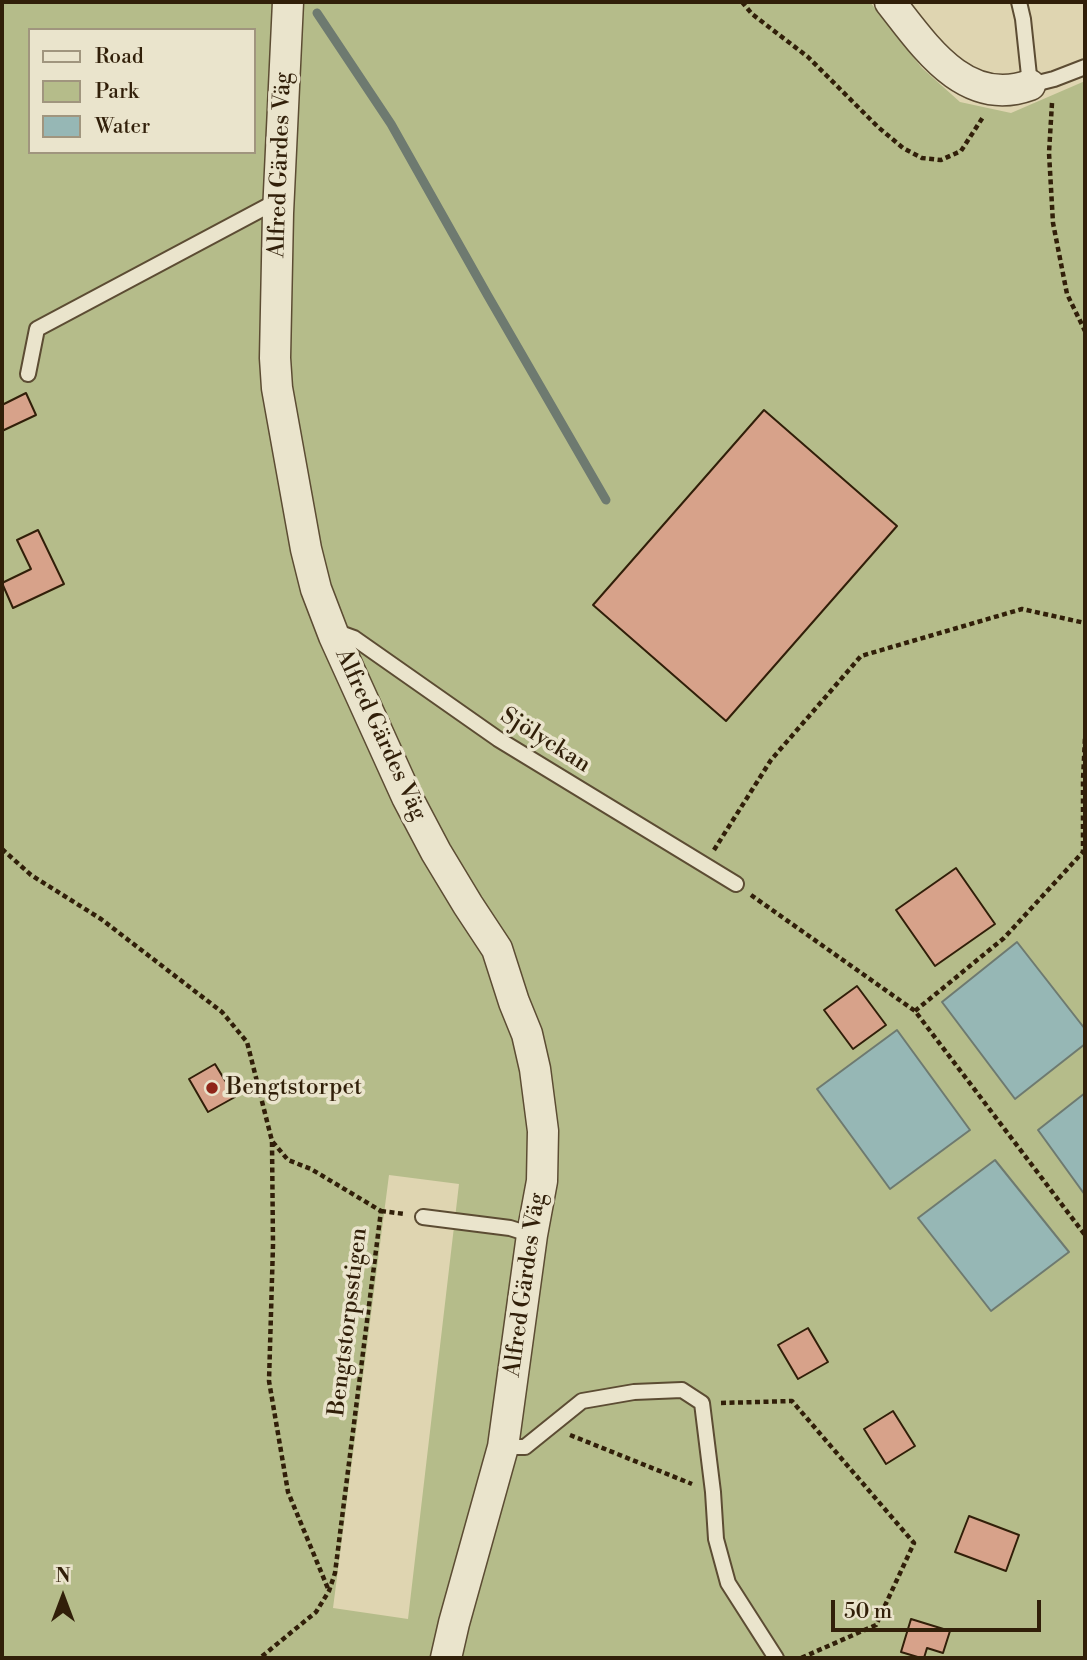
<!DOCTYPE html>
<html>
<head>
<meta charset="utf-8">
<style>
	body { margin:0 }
	#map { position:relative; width:1087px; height:1660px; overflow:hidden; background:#dfd5b1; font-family:"Libre Bodoni",serif }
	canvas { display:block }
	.frame { position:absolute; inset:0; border:4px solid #311f09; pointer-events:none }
	.legend { position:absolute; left:28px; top:28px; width:228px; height:126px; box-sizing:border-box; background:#eae4cc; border:2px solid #a0957e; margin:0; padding:9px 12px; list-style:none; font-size:21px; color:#311f09 }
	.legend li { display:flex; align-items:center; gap:14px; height:35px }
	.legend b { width:35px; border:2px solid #a0957e }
	.north { position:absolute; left:28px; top:1562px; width:70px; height:70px; -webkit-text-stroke:5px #eae4cc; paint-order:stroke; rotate:0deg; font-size:19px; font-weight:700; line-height:28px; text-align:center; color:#311f09 }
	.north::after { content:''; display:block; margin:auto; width:24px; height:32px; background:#311f09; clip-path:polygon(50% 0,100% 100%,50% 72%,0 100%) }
	.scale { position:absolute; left:831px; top:1600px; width:210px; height:32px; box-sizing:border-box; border:4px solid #311f09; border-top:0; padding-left:9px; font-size:21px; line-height:24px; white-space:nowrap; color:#311f09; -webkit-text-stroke:5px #eae4cc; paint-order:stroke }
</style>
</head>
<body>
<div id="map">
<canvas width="1087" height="1660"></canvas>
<div class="frame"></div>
<ul class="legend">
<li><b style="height:9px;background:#eae4cc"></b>Road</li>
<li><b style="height:19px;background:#b5bc8a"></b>Park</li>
<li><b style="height:19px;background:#96b7b5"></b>Water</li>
</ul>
<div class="north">N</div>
<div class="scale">50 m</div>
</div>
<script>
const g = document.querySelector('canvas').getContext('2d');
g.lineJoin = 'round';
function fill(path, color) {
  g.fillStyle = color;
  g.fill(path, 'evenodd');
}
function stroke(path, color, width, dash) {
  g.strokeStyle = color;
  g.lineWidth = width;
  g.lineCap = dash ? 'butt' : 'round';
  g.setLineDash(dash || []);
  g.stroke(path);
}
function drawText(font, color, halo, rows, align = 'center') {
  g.font = font + ' "Libre Bodoni",serif';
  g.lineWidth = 7;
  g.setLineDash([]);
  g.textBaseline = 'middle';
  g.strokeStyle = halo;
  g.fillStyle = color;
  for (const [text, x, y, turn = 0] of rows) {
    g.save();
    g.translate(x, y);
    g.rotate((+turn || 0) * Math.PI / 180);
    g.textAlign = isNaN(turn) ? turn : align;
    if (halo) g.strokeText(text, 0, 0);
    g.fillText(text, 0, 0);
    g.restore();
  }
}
const green = new Path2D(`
	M2,2H870L922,68L960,102L1011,113L1085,81V1658H2ZM30,30H254V152H30ZM389,1175L459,1184L408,1619L333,1608Z`);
const water = new Path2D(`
	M1017,942L1085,1029V1044L1015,1099L942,1002Z
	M897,1030L970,1130L890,1189L817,1089Z
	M1085,1093V1195L1038,1130Z
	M995,1160L1069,1252L991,1311L918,1218Z`);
const stream = new Path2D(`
	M317,13L391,124L488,296L606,500`);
const building = new Path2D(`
	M26,393L36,415L2,431V405Z
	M764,410L897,526L726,721L593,605Z
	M38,530L64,584L13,608L2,583L31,569L17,540Z
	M956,868L995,924L935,966L896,910Z
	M857,986L886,1025L853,1049L824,1010Z
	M215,1064L235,1097L208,1112L189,1079Z
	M808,1328L828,1362L798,1379L778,1345Z
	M893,1411L915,1446L886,1464L864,1429Z
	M969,1516L1019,1535L1006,1571L955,1552Z
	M911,1619L950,1631L943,1653L927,1648L924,1658H921L901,1652Z`);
const path = new Path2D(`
	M742,2L752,14L808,57L878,127L903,148L922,158L941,160L961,151L983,117
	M1052,103L1049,153L1053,223L1067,294L1085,331
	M2,849L31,875L101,919L222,1012L247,1042L272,1141L288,1160L311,1169L381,1211L335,1573L329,1591L316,1612L260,1658
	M714,850L771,760L861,656L1022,609L1085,623
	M751,895L915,1011L1085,1235
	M915,1011L1004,938L1083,852V780L1085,738
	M272,1142L273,1245L269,1381L288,1492L329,1591
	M381,1211L405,1214
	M721,1403L792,1401L914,1543L876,1625L801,1658
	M570,1435L692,1484`);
const service = new Path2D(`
	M1019,2L1023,19L1030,85L1054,79L1085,67
	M28,374L37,329L279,200
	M335,635L343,634L354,638L498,739L736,884
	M423,1217L510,1228L532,1235
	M503,1447H525L582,1401L634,1392L682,1390L702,1403L713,1492L716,1539L728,1583L776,1658`);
const minor = new Path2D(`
	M288,2L278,213L275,358L277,388L306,549L316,589L334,636L407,797L436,852L468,905L497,949L514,1002L527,1034L535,1069L543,1131L542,1181L532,1235L503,1447L454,1623L446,1658
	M890,2C924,45 965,109 1030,85`);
const markers = [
	[212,1088,7,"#8f2418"]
];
const streetNames = [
	["Alfred Gärdes Väg",281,165,-88],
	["Alfred Gärdes Väg",380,735,65],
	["Sjölyckan",545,741,32],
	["Alfred Gärdes Väg",526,1285,-82],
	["Bengtstorpsstigen",349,1322,-83]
];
const poiNames = [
	["Bengtstorpet",226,1088]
];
fill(green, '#b5bc8a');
fill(water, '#96b7b5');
stroke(water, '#6e7a70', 2);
stroke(stream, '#6e7a70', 9);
fill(building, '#d7a28a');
stroke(building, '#311f09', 2);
stroke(service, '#5c4c33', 18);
stroke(minor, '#5c4c33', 33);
stroke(path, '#311f09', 4.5, [5, 3.5]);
stroke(service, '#eae4cc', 14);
stroke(minor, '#eae4cc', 30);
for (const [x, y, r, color] of markers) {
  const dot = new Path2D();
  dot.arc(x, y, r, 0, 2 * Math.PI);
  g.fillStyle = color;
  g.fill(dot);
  stroke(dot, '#eae4cc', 2.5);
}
drawText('23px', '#311f09', '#eae4cc', streetNames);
drawText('23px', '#311f09', '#eae4cc', poiNames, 'left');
</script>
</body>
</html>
